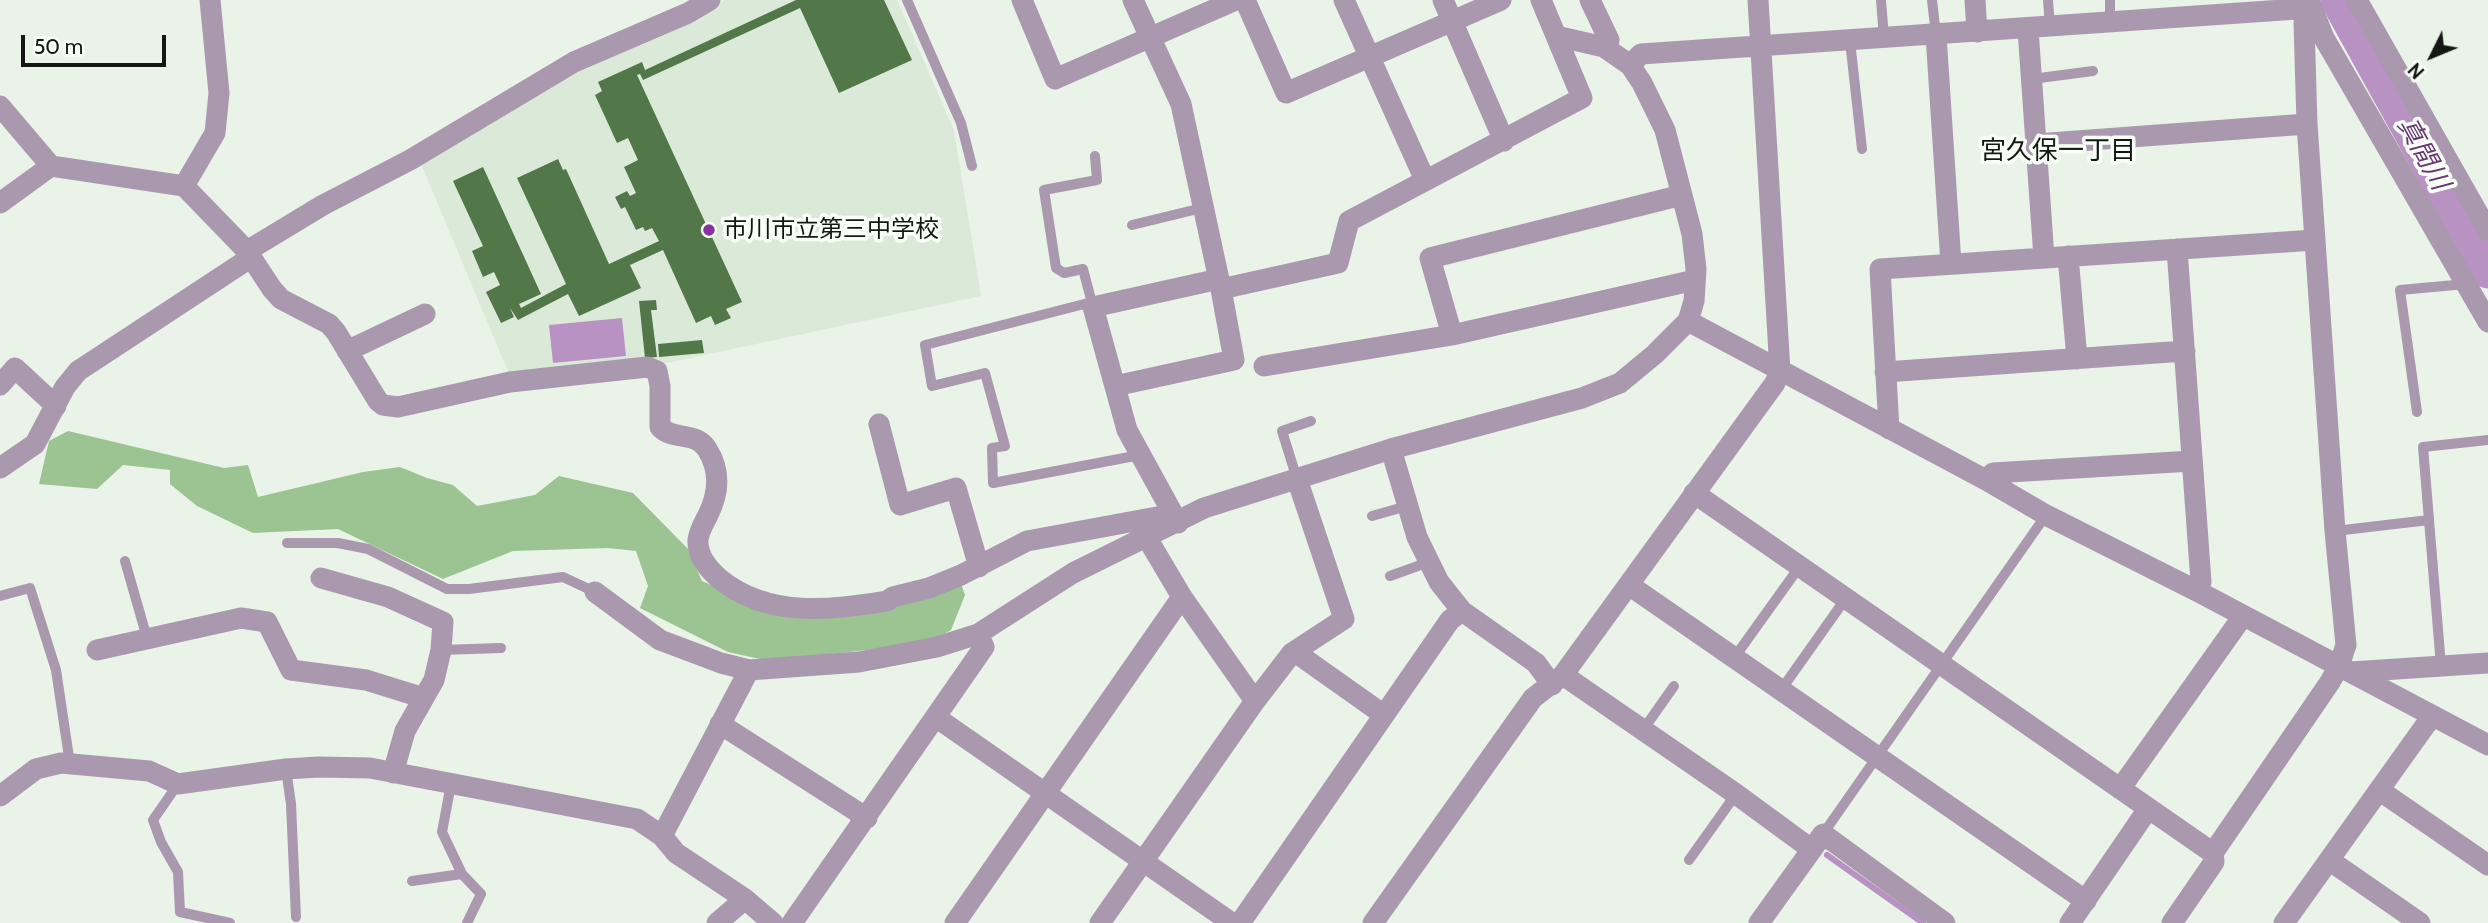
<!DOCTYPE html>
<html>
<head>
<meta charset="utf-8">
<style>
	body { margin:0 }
	#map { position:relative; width:2488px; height:923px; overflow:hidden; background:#e9f3e7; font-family:Cabin,sans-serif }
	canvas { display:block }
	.north { position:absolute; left:2397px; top:21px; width:70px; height:70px; -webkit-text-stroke:5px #f9fff8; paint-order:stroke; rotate:227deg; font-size:19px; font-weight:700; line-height:28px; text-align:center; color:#141713 }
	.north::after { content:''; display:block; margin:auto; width:24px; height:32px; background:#141713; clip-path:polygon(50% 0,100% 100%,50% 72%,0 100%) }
	.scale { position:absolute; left:21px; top:35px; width:145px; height:32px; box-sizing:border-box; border:4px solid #141713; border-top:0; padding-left:9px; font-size:21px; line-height:24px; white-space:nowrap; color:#141713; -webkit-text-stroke:5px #f9fff8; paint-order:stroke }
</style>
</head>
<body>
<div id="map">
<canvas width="2488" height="923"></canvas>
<div class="north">N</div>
<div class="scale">50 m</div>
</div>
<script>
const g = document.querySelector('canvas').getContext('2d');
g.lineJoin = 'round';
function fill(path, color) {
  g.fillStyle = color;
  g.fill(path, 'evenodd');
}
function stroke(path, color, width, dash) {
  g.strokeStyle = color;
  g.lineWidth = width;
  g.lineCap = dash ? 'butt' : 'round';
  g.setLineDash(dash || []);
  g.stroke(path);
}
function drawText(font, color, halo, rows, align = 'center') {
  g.font = font + ' Cabin,"Noto Sans JP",sans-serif';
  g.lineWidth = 7;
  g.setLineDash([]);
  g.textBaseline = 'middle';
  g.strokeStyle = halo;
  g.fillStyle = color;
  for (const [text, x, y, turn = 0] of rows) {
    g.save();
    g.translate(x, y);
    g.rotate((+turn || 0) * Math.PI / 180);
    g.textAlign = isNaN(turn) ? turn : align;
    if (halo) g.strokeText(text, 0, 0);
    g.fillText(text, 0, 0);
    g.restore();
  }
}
const built = new Path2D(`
	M725,0H897L954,130L981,296L667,363L649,360L510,376L421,164L564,76L689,22Z`);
const forest = new Path2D(`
	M68,431L224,468L248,465L258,497L363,472L400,467L427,478L453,485L477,506L535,495L559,476L633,493L688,549L702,581L777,614L908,604L961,584L965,595L951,630L929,643L769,661L728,652L640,608L648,586L636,551L608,548L513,551L443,579L338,529L253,533L197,506L170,484V470L123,465L97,489L39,484L49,441Z`);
const water = new Path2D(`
	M622,318L626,356L553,363L549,325Z`);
const stream = new Path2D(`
	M1827,855L1923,923`);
const river = new Path2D(`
	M2338,0L2488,271`);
const building = new Path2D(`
	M796,0H884L912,60L839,93L800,8L643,80L640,74L637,75L742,302L726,309L731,318L715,325L711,316L696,323L663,250L630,265L641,288L579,316L568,294L518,320L510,308L514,317L501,323L486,292L500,285L494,272L483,277L472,251L483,246L453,181L483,167L541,294L519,304L521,308L566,284L517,178L558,159L563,170L566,169L609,264L659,241L652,228L645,231L643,227L636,230L625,207L621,209L615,197L627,191L630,196L636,193L624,167L638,160L628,138L617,143L595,95L602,91L598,82L642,62L645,70Z
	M656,300L657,310H651L657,357L645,358L639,301Z
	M702,340L704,353L659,357L658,344Z`);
const lane = new Path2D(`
	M907,0L961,123L972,166
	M1881,0L1884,38
	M1932,0L1936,35
	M2048,0L2050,27
	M2110,0V23
	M1850,41L1862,149
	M2032,79L2093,71
	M1132,225L1202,208
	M1092,302L925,345L932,386L985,373L1005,446L992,448L993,483L1140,455
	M1093,307L1083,269L1064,273L1056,268L1044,190L1097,180L1095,156
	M2417,412L2400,290L2466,284
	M1297,479L1282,431L1311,421
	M1372,516L1407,506
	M2335,531L2429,520
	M287,543H338L368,549L447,589H469L563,577L595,592
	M125,561L147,638
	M1390,576L1429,562
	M0,596L30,588L56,670L70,764
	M441,650L501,648
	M1734,658L1800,566
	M2441,666L2423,447L2488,440
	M1781,690L1846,598
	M1643,730L1674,686
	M286,769L291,804L296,917
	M178,784L153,820L161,842L178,872L180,912L230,923
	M451,784L442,832L462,874L481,894L467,923
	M1823,834L2046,515
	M1689,860L1736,794
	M412,881L462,874`);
const street = new Path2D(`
	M1022,0L1055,79L1236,0
	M1245,0L1286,93L1501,0
	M1344,0L1425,180
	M1443,0L1504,141
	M1590,0L1609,40L1604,47
	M1975,0L1977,32
	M2309,0L2324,38L2488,322
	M2357,0L2488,231
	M2028,29L2044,258
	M1936,35L1951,264
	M1630,65L1641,54L2312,8L2304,23L2307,124L2335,531L2346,645L2339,666L2330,682L2213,853
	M0,106L51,166L184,186L247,251L272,289L281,299L329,324L336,332L378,401L383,405L398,407L510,382L647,367L657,371L660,386V427C673,441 696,431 707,449C721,471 719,493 708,515C704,523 699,531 698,540C697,557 709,570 721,580C769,618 830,610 887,601L893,597L929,588L961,575L1027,541L1173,514
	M2036,144L2307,124
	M184,186L215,133L219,93L210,0
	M0,203L51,166
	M2177,249L2201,582L2197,591
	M247,251L323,205L410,160L574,62L688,13L710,0
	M2068,256L2077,359
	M1221,289L1338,263L1349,221L1582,98L1541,0
	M1688,321L1986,480L2046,515L2197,591L2488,745
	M1452,335L1430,258L1682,195
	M347,351L425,314
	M1264,366L1452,335L1695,280
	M1885,372L2185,351
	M0,385L15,368L56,406
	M1115,386L1234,360L1221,289L1181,104L1133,0
	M879,424L900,505L956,488L979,567
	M1889,429L1880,269L2315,240
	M1391,449L1417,537L1439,582L1462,611L1536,663L1552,685
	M0,468L35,444L65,387L78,371L250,258
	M1986,480L1993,473L2192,461
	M1694,493L2213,853L2214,862L2172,923
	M1178,523L1127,430L1093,307L1219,279
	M1147,538L1182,597L1255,701
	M321,578L388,597L443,622L441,650L434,680L405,731L393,773
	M1629,585L2086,901
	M595,592L660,640L721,663L749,670L859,662L937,647L978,634L1073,573L1204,508L1391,449L1582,398L1620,383L1655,354L1688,321L1694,301L1696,269L1692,234L1665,130L1642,83L1630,65L1604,47L1556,36
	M97,650L241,618L267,622L291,670L366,680L424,698
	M1295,652L1384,715
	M2351,672L2488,663
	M1563,675L1736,794L1811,849
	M937,718L1232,923
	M720,724L867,818
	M2120,789L2243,616
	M2379,790L2488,865
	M0,796L36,769L61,763L149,771L178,784L286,769L319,767L370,768L637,819L662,836L676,853L745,899L773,923
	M662,836L749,670
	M2329,860L2420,923
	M717,923L745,899
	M792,923L984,647L978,634
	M955,923L1182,597
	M1100,923L1255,701L1292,653L1344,619L1297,479
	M1240,923L1450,620L1462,611
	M1373,923L1533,698L1563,675L1775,383L1780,371L1758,0
	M1759,923L1823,834L1945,923
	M2070,923L2148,809
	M2284,923L2432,716`);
const markers = [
	[709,230,7,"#88329f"]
];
const poiNames = [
	["市川市立第三中学校",723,230]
];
const neighbourhoodNames = [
	["宮久保一丁目",2058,151]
];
const waterNames = [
	["真間川",2423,154,61]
];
fill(built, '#dbead8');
fill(forest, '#9cc392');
fill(water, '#b892c3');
stroke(stream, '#b892c3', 6);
stroke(river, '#b892c3', 35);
fill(building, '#527749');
stroke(lane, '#a998ae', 10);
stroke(street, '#a998ae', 21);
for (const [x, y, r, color] of markers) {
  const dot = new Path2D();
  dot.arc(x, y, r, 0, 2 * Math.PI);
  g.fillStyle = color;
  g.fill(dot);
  stroke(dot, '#f9fff8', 2.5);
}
drawText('24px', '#141713', '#f9fff8', poiNames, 'left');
drawText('26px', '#141713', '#f9fff8', neighbourhoodNames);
drawText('italic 26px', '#683875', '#f9fff8', waterNames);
</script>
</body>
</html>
